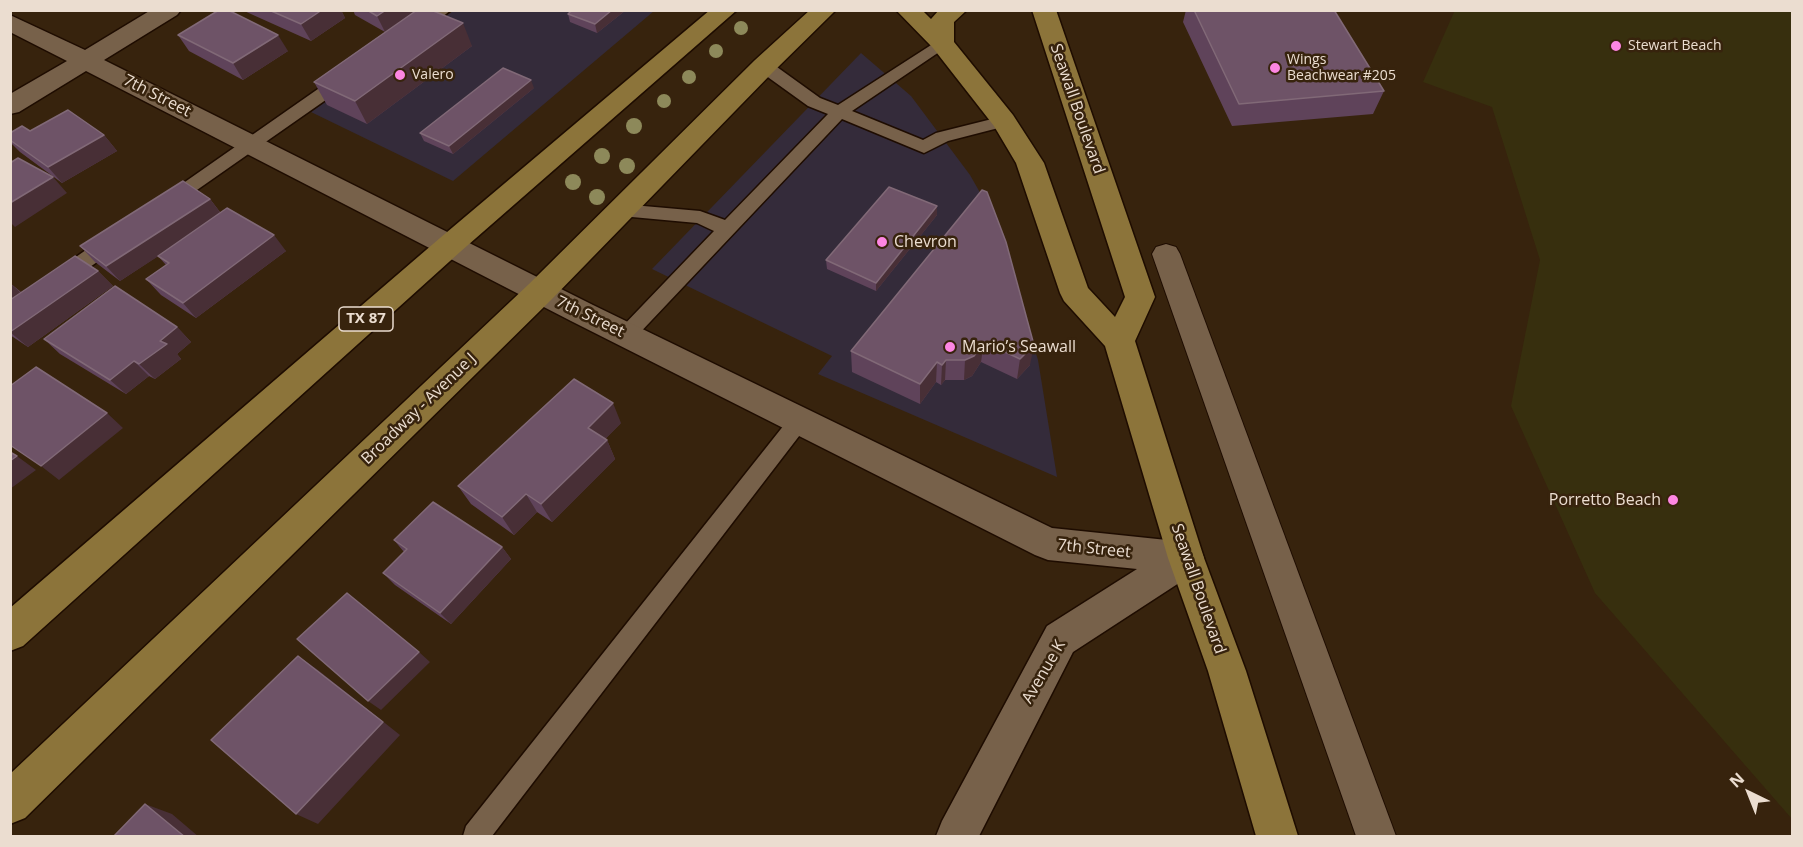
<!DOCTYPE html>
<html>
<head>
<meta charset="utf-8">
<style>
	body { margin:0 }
	#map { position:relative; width:1803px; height:847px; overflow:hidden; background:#37230d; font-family:"Open Sans",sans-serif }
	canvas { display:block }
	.frame { position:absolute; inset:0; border:12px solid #ebddd0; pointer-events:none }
	.north { position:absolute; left:1719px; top:763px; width:60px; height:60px; -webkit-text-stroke:4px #37230d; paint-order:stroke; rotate:317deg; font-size:16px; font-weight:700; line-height:24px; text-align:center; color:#ebddd0 }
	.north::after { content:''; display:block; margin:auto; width:21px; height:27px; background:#ebddd0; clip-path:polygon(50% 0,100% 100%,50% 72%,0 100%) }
</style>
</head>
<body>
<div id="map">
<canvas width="1803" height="847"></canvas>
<div class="frame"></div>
<div class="north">N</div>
</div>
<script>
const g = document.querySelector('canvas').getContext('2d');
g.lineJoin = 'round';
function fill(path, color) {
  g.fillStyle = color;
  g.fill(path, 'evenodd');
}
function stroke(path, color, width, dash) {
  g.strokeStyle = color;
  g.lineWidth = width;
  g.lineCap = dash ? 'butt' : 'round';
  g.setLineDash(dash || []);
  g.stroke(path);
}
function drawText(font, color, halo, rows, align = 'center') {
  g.font = font + ' "Open Sans",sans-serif';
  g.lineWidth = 5;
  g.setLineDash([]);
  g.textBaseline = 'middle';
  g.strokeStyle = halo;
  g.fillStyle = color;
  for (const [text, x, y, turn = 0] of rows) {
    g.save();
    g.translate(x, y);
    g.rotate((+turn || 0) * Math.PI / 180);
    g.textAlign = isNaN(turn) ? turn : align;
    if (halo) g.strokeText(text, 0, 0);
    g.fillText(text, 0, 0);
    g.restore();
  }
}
const commercial = new Path2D(`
	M453,11H654L453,181L311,112Z
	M861,53L911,96L970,175L990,210L1038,360L1057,477L818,374L832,356L652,269Z`);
const sand = new Path2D(`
	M1455,10L1792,11V819L1595,593L1511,406L1540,260L1492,107L1423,82Z`);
const service = new Path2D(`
	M434,10H451L422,33H412L409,30L412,27Z
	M942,38L948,40L950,43L948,46L852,111L923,140L936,133L1004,116L1010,117L1012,121L1010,125L948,141L924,153L842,119L633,340L626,343L619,340L616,335L619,330L714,231L697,223L621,216L615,215L612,210L615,205L621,204L700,211L725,220L828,114L808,106L758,70L756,66L758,62H770L820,98L838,105Z
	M344,74L350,75L352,79L350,83L174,206L168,208L162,206L159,202L162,198L338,75Z
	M113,234L120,236L122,241L120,246L67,283L60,285L53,283L51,278L53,273L106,236Z
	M799,412L806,415L809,421L806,427L492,836H463L466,826L792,415Z`);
const pedestrian = new Path2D(`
	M1166,244L1176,247L1180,254L1396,836H1356L1152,254L1156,247Z`);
const minor = new Path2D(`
	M151,10H181L177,15L104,60L593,305L1052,528L1186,542L1199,546L1204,558L1199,570L1073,652L979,836H936L942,821L1047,626L1137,569L1048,560L1035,555L571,321L86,71L19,112L10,114V94L67,61L10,32V15L85,50Z`);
const primary = new Path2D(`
	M710,10H737L460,252L23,646L10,651V608L440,238Z
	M810,10H836L773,72L551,300L25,818L10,824V774L529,284L755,60Z
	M896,10H922L931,19L939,10H967L954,22V42L1013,115L1044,163L1088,288L1115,317L1125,297L1032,10H1056L1155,297L1135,341L1204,558L1246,671L1298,836H1256L1208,671L1168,558L1105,346L1064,301L1060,293L1016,163L994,126L933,48Z`);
const trees = [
	[741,28,7],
	[716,51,7],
	[689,77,7],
	[664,101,7],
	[634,126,8],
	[602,156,8],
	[627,166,8],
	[573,182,8],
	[597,197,8]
];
const wall = new Path2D(`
	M242,10H341L345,18L311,41Z
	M353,10H431L472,46L367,124L327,105L314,82L385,32L355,15Z
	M572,10H626L597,33L570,22L568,14Z
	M1186,10H1334L1384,91L1373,114L1232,126L1183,22Z
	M178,35L288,51L243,80L189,51Z
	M534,88L453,154L424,141L420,133Z
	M30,131L104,135L117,151L62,183L20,152L10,142V133Z
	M982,190L1030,365L1017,379L981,362L972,376L964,380H945L941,385L936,382L920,404L852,372L851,351Z
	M210,199L220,212L286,251L196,318L161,295L146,279L166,265L158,256L120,281L95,262L80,246Z
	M937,206V215L876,291L827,269L826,260Z
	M98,271L113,286L28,347L10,335V283L21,292Z
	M177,327L191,342L177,354L181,359L155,379L149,376L126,394L60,354L44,339Z
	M621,423L605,439L607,440L615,459L552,522L537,512L514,535L471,504L458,486Z
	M394,540L502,547L511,559L451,624L395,585L383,573L404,552Z`);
const shadedWall = new Path2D(`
	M322,10H341L345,18L311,41L301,24Z
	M386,10H422L385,32L377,16Z
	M612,10H626L597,33L595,24Z
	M463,23L472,46L367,124L355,101Z
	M278,35L288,51L243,80L233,63Z
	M531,80L534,88L453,154L449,146Z
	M104,135L117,151L62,183L48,167Z
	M53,177L67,193L15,227L10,222V203Z
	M210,199L222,215L120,281L106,266Z
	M937,206V215L876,291V283Z
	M274,235L286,251L196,318L183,303Z
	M98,271L113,286L28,347L10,332Z
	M10,283L22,294L10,301Z
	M177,327L191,342L177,354L181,359L155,379L139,364L160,341Z
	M984,342L981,362L972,376L964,380L965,360Z
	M1034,345L1030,365L1017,379L1020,359Z
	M946,360L945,380L941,385L942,365Z
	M134,361L149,376L126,394L110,380Z
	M937,362L936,382L920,404V384Z
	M613,403L621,423L597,447L588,428Z
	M107,413L123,428L59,480L41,466Z
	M607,440L615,459L552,522L541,504Z
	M10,451L36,470L10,489Z
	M526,494L537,512L514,535L502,517Z
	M502,547L511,559L451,624L440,613Z
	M419,652L430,662L381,710L368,701Z
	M298,656L318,670L400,735L318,824L296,814Z
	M145,804L172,814L199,837H185Z`);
const building = new Path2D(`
	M219,10H228L278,35L233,63L178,35Z
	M269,10H322L301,24Z
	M367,10H386L377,16Z
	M417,10H431L463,23L355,101L314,82Z
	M572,10H612L595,24L568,14Z
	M1194,10H1334L1384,91L1239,104Z
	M503,68L531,80L449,146L420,133Z
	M68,110L104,135L48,167L10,140V133L22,126L30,131Z
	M18,158L53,177L10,203V163Z
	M183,181L210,199L106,266L80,246Z
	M889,187L937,206L876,283L826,260Z
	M982,190L987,192L1006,242L1034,345L1020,359L984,342L974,356L965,360H946L942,365L937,362L920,384L851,351Z
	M227,208L274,235L183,303L146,279L169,263L158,256Z
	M75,256L98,271L10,332V300Z
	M115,286L177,327L160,341L167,344L139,364L134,361L110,380L44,339Z
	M36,367L107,413L41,466L10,445V386Z
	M574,379L613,403L588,428L607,440L541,504L526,494L502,517L458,486Z
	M10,452L17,456L10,461Z
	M433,502L502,547L440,613L383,573L407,549L394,540Z
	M347,593L419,652L368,701L297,639Z
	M298,656L383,722L296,814L211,740Z
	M145,804L185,837H113Z`);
const markers = [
	[1616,46,6,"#fd86e2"],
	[1275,68,6,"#fd86e2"],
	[400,75,6,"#fd86e2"],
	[882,242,6,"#fd86e2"],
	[950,347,6,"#fd86e2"],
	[1673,500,6,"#fd86e2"]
];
const farPoinames = [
	["Stewart Beach",1628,46],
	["Wings",1287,60],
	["Beachwear #205",1287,76],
	["Valero",412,75]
];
const shields = [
	[366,319,54]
];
const shieldNames = [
	["TX 87",366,319]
];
const streetNames = [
	["7th Street",157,96,27],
	["Seawall Boulevard",1077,109,71],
	["7th Street",590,317,26],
	["Broadway - Avenue J",419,409,-44],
	["7th Street",1094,549,6],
	["Seawall Boulevard",1198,589,71],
	["Avenue K",1044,672,-60]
];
const poiNames = [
	["Chevron",894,242],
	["Mario’s Seawall",962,347],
	["Porretto Beach",1661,500,"right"]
];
fill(commercial, '#342b3a');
fill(sand, '#372f0e');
stroke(service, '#1e0c00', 3);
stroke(pedestrian, '#1e0c00', 2);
stroke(minor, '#1e0c00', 3);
stroke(primary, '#1e0c00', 3);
fill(service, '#77614a');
fill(pedestrian, '#77614a');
fill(minor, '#77614a');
fill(primary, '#8c743a');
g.fillStyle = '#8d895a';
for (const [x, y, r] of trees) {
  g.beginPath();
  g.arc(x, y, r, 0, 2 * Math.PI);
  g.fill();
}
fill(wall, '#5f435a');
fill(shadedWall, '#482f36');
fill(building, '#6e5367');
stroke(building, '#816977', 1.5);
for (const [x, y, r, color] of markers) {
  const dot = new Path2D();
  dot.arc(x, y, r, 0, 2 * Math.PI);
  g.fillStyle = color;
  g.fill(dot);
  stroke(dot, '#37230d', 2);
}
drawText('14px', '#ebddd0', '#37230d', farPoinames, 'left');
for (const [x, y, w] of shields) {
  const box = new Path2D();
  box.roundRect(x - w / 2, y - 12, w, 24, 4.5);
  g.fillStyle = '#37230d';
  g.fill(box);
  stroke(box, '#ebddd0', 1.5);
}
drawText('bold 15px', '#ebddd0', null, shieldNames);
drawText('16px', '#ebddd0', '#37230d', streetNames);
drawText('16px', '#ebddd0', '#37230d', poiNames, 'left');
</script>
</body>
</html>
